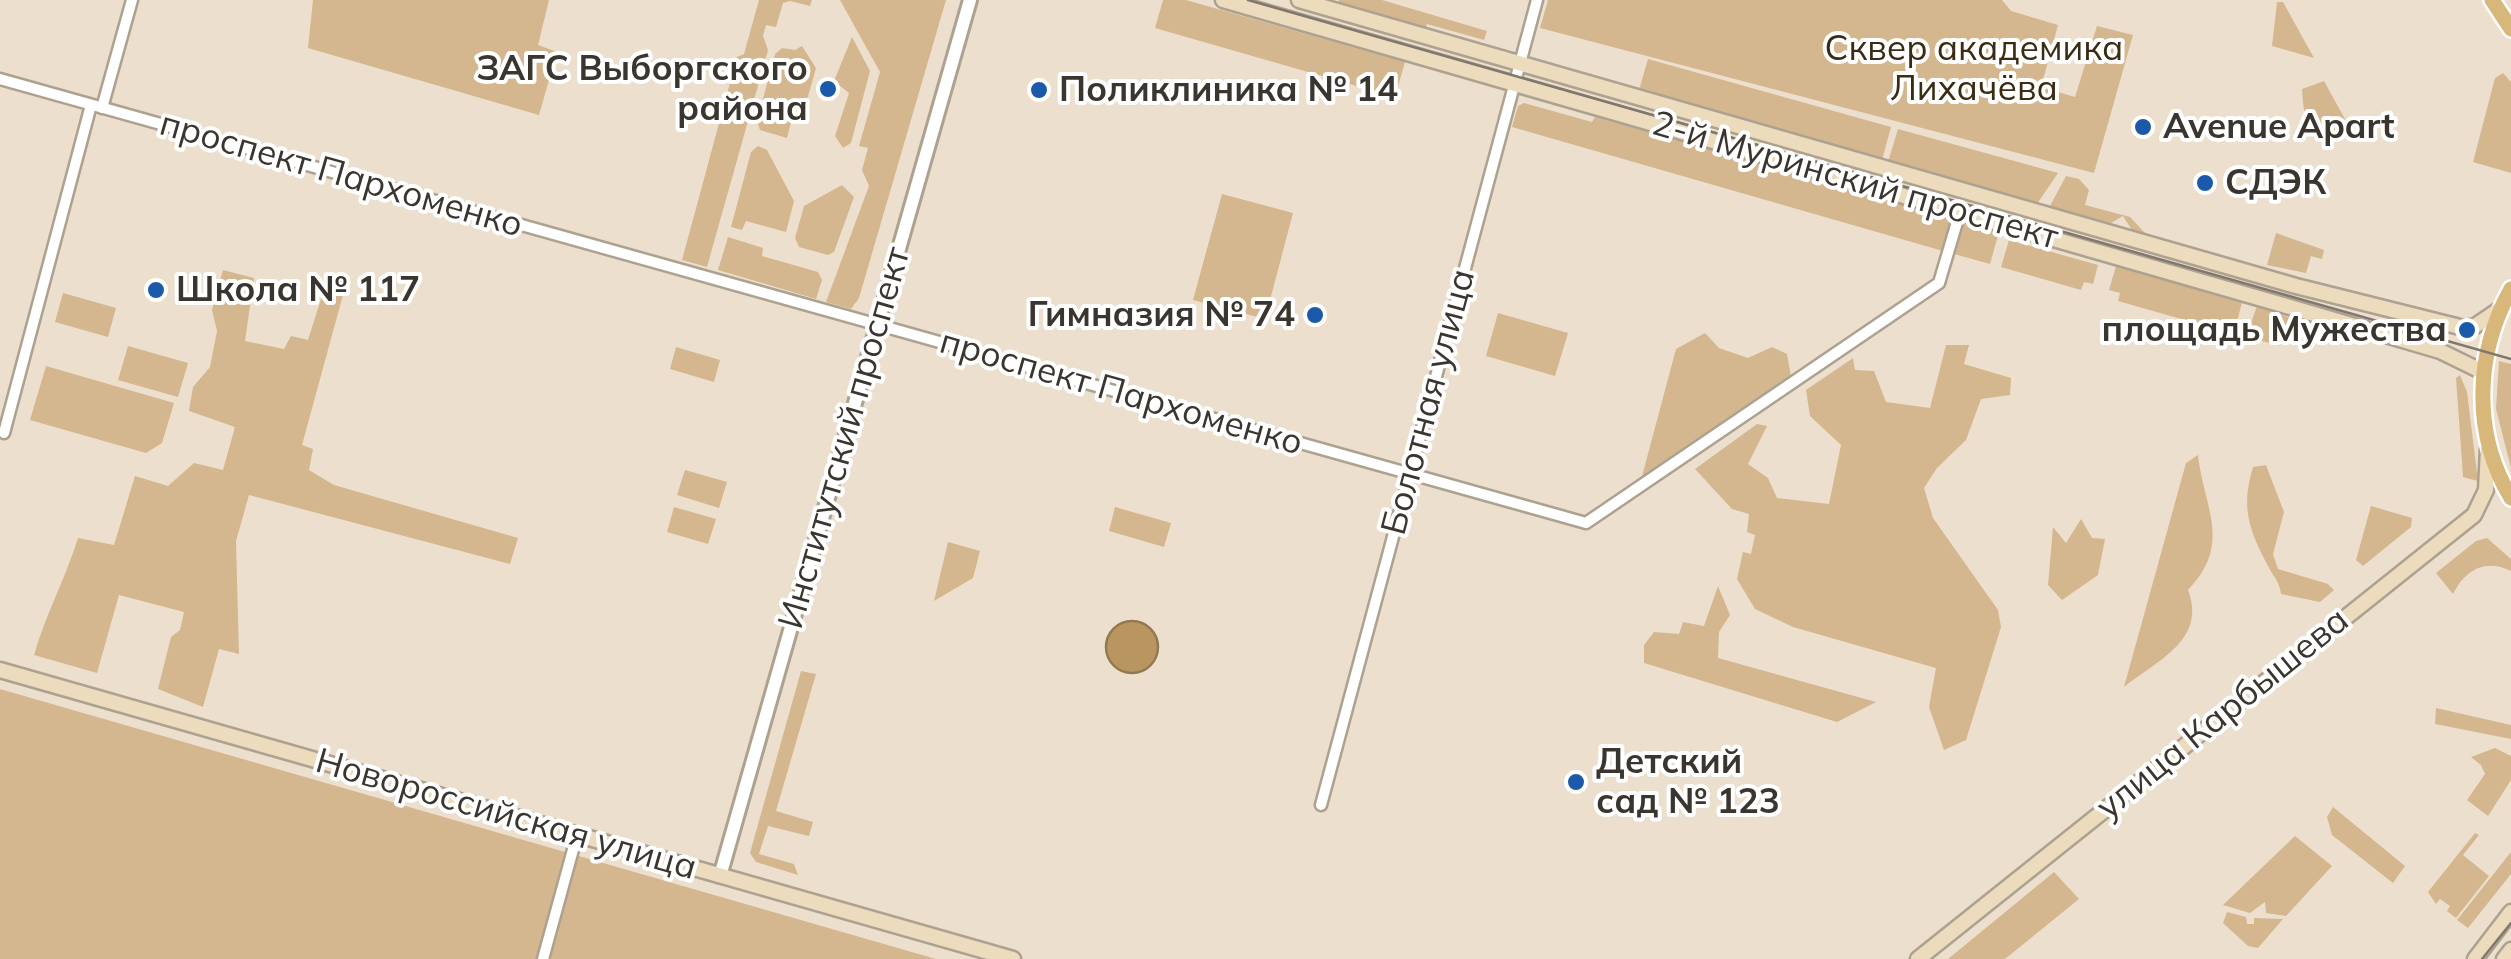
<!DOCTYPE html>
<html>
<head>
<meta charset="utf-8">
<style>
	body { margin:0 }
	canvas { display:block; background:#ecdfcd }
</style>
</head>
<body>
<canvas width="2511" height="959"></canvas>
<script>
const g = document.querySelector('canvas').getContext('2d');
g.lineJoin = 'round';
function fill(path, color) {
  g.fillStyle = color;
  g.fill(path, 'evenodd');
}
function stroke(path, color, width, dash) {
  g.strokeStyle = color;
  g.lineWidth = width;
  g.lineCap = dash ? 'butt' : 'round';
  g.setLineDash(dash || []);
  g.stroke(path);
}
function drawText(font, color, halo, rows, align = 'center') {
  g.font = font + ' Mulish,sans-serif';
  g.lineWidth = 8;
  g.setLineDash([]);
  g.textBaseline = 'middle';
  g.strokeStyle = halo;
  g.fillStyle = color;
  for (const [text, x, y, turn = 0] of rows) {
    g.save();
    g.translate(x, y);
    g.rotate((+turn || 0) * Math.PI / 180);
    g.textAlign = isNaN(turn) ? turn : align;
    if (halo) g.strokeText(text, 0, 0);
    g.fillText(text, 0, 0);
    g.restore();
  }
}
const green = new Path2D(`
	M313,0H549L538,45L557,52L539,115L308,48Z
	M759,0H812L810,6L790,1L783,3L776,27L766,25L763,36L768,50L707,267L682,260L737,57L744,54Z
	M840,0H946L859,298L851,309L826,302L869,186L862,170L868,148L859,146L880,72Z
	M1163,0H1186L1405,62L1395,97L1155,28Z
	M1339,0H1382L1487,31L1484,40L1427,24L1425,29L1338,4Z
	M1548,0H2002L2011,11L2058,25L2041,87L2075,97L2097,26L2133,35L2094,173L1540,28Z
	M2277,2H2283L2314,58L2272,46Z
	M852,37L870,71L851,143L843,148L835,136L849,93L834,81Z
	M802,46L816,68L805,107L794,111L787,138L760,130L757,121L775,54L782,48L795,50Z
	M1648,59L1891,127L1882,160L1639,90Z
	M2503,73L2511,82V173L2473,162L2495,78Z
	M2324,81L2351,130L2332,139C2304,135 2304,114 2302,89Z
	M1524,103L1592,122L1595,117L1953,219L1943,251L1512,127L1518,106Z
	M1898,129L2058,173L2037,204L1888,162Z
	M758,146L767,150L794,201L786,232L746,221L742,230L731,227L751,152Z
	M2066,176L2079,179L2089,190L2085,205L2130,217L2146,234L2132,230L2123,216L2109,224L2049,208Z
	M842,185L854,197L834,252L828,255L799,247L795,238L804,206Z
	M1222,194L1293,213L1265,319L1193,300Z
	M1963,222L1999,232L1990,264L1954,254Z
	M2276,233L2324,250L2322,259L2311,256L2306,273L2267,265Z
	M728,237L763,248L762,256L818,272L822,280L816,299L718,270Z
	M2009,240L2098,265L2093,284L2084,282L2081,290L2001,267Z
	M2116,266L2242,302L2234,334L2118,301L2120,293L2109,290Z
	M223,270L254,278L245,341L284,349L291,336L308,340L327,280L346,284L302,445L313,449L309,470L334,485L518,538L510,564L249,495L236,541L239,654L219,649L203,707L158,689L171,637L180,630L184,612L119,595L97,673L34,655C46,613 65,580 78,538L114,545L135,476L168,486L194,463L223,470L235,427L189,411L193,387L210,367L217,331L212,310Z
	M63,293L116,308L108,337L55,322Z
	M2257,306L2304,323L2302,331L2283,326L2277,345L2246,337Z
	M1498,313L1568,333L1555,376L1486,356Z
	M1705,333L1719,348L1748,358L1772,347L1787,354L1791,377L1641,480L1676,349Z
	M1946,345H1969L1964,364L2011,378L2010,395L1981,399L1966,440L1937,468L1924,488L1933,518L1998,610L2001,627L1966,740L1944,750L1929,707L1936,668L1793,627L1755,609L1737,579L1743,552L1751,554L1755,535L1747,532L1749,514L1732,509L1695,469L1757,424L1767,426L1748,464L1768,478L1777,498L1829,504L1841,445L1810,416L1806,390L1853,358L1855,370L1874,371L1886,402L1930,408Z
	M128,346L188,363L178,397L118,380Z
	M676,347L720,360L714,382L670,369Z
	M2499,361L2511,364V468L2496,409Z
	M46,366L174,403L162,443L146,453L30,420Z
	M2460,375L2467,392L2478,481L2463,477L2456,378Z
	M2198,455C2204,509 2233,543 2188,590C2207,640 2158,660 2124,687L2186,463Z
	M2266,465L2284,512L2273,554L2278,569L2328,584L2334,590L2320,602L2281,594C2279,580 2274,578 2268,566C2248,528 2241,507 2253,467Z
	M685,470L727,482L719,508L677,495Z
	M2371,506L2412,518L2411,527L2363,566L2356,560Z
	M674,507L716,519L708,544L667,532Z
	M1115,507L1171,523L1164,547L1109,531Z
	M2081,519L2092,538L2105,539L2098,575L2062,600L2048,585L2053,527L2066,543Z
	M2487,538L2511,559V571C2485,558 2465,570 2453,594L2436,573L2476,541Z
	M948,542L980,551L973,578L934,601Z
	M1718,586L1730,615L1719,632L1718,658L1876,702L1837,722L1644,663V645L1654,632L1679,634L1683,622L1704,626Z
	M801,671L816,674L776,811L813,822L809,836L768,826L759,854L794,864L798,875L756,862L750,853Z
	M0,689L936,959H0Z
	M2436,708L2511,725V739L2435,724Z
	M2495,748L2511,756V780L2488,816L2467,800L2485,774L2481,765L2471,757Z
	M2333,807L2405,866L2393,883L2332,835L2327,817Z
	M2475,833L2479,835L2463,855L2489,876L2456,918L2447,911L2450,906L2440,899L2436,904L2428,892Z
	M2295,836L2332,866L2286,916L2266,913L2265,902L2250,913L2223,905Z
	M2511,852V874L2468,928L2457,920Z
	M2054,872L2079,899L2005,959H1948Z
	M2227,912L2246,917L2247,924H2254V918L2283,919L2258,948L2248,946L2223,923Z`);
const water = new Path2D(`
	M1106 647a26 26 0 1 1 52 0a26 26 0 1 1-52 0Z`);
const minor = new Path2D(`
	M0,79L1586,523L1939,283L1960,212
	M102,108L132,0
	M4,433L91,105
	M1321,805L1537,0
	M543,959L577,835`);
const tertiary = new Path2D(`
	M720,876L970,0`);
const secondary = new Path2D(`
	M1223,0L2290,307L2440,351L2483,372
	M1299,0L2296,286L2464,328L2475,326L2500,309
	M0,670L1013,959
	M1918,959L2474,515L2486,490L2488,449
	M2475,959L2511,912
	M2504,959L2511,950`);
const primary = new Path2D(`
	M2492,0L2511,29
	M2511,289C2475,354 2472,433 2511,498`);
const tram = new Path2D(`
	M1248,0L2511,359
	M2482,959L2511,923`);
const markers = [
	[828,89,10,"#1b5aab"],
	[1039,90,10,"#1b5aab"],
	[2143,127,10,"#1b5aab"],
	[2205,183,10,"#1b5aab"],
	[156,290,10,"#1b5aab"],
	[1315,315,10,"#1b5aab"],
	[2467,330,10,"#1b5aab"],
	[1576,782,10,"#1b5aab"]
];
const parkNames = [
	["Сквер академика",1974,49],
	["Лихачёва",1974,89]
];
const poiNames = [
	["ЗАГС Выборгского",808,69,"right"],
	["района",808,109,"right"],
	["Поликлиника № 14",1059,90],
	["Avenue Apart",2163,127],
	["СДЭК",2225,183],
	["Школа № 117",176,290],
	["Гимназия № 74",1295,315,"right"],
	["площадь Мужества",2447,330,"right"],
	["Детский",1596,762],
	["сад № 123",1596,802]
];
const streetNames = [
	["проспект Пархоменко",341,175,16],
	["2-й Муринский проспект",1855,181,16],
	["проспект Пархоменко",1121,393,16],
	["Болотная улица",1429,402,-75],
	["Институтский проспект",845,438,-74],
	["улица Карбышева",2223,714,-39],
	["Новороссийская улица",506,815,16]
];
fill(green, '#d4b78e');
fill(water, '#b99660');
stroke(water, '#937951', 2.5);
stroke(minor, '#ada190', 15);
stroke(tertiary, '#ada190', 18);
stroke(secondary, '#ada190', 19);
stroke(primary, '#fff', 20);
stroke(minor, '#fff', 10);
stroke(tertiary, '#fff', 12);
stroke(secondary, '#ecdbbd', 14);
stroke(primary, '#d8b77b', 15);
stroke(tram, '#80786d', 2.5);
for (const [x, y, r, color] of markers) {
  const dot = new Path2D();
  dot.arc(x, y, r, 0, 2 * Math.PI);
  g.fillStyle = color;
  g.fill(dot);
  stroke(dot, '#fff', 4);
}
drawText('35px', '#3b2b12', '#fff', parkNames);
drawText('bold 35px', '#3a352e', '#fff', poiNames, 'left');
drawText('35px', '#3a352e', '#fff', streetNames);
</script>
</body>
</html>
